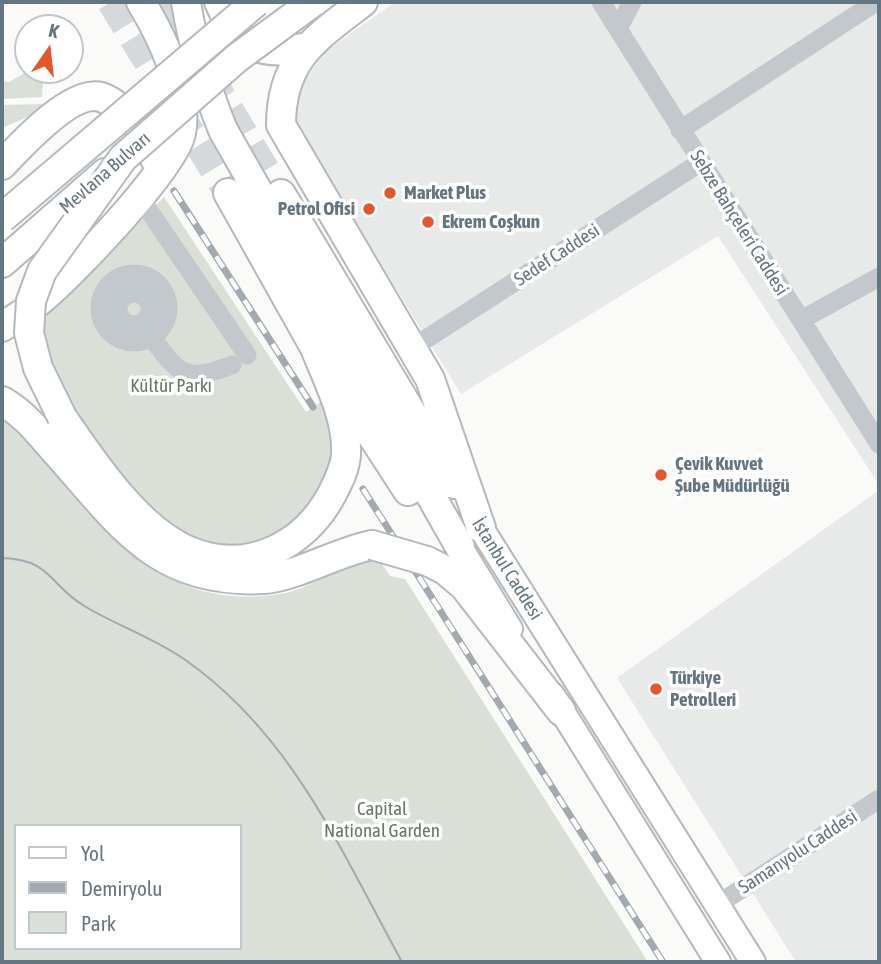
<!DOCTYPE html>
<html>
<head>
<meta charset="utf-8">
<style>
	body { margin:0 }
	#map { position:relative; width:881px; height:964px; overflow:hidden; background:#fafaf8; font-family:"Asap Condensed",sans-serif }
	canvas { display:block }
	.frame { position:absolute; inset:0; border:4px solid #657683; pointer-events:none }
	.legend { position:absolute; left:14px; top:824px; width:228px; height:126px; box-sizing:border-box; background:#fff; border:2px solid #c1c8cd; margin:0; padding:9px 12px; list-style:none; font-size:21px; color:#657683 }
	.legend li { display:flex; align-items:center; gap:14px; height:35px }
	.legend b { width:35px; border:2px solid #c1c8cd }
	.north { position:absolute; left:14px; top:14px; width:70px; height:70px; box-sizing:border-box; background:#fff; border:2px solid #c1c8cd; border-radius:50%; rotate:14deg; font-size:19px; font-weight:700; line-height:28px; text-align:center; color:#657683 }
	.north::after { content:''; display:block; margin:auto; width:24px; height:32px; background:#e4572e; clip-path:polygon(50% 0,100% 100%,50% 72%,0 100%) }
</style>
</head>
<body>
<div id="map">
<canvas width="881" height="964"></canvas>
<div class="frame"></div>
<ul class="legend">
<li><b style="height:9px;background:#fff"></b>Yol</li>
<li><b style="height:9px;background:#a2aab0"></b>Demiryolu</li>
<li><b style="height:19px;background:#dadfd7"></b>Park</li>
</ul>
<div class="north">K</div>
</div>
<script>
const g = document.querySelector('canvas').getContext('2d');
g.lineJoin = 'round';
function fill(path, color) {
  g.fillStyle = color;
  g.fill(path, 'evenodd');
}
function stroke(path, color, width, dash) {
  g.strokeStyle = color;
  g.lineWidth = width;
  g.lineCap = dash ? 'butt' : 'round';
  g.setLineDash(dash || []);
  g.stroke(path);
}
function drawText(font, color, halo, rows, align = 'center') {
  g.font = font + ' "Asap Condensed",sans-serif';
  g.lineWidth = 7;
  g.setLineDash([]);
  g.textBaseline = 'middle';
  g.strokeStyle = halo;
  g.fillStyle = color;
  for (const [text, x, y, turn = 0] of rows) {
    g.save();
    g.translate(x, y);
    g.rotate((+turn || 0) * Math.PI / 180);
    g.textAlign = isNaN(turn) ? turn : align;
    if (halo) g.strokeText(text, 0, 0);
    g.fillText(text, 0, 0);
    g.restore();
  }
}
const built = new Path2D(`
	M395,2H879V485L718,236L461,394L296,127L300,87L326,51Z
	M879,490V962H796L617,678Z`);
const green = new Path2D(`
	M30,70H34L43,83L42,97L2,99V81L9,82Z
	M45,104L48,108L2,128V105Z
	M164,197L306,412L324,400L336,446L325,488L284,535L234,551L174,532L99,456L50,370L38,324Z
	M2,412C28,441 54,470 80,499C138,563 186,608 280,594C315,589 343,557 380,561L390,576L405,579L648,962H2ZM16,826H240V948H16Z`);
const highwayTunnel = new Path2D(`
	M111,2L228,193
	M165,2L267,172`);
const minor = new Path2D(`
	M601,2L879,444
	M618,29L632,2
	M680,130L876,2
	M139,196L247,355
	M100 308a34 34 0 1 1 68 0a34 34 0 1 1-68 0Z
	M118 309a16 16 0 1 1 32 0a16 16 0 1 1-32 0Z
	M801,320L879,277
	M151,337C180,375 185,383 232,365
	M412,348L701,162
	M717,905L879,799`);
const major = new Path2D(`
	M481,528L753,962
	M460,547L510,629
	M552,695L718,962`);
const highway = new Path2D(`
	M186,2C193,47 206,88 223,130L460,547
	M219,2C238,48 261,57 308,47
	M363,2C316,38 281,59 281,125L430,379L481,528
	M2,165C20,146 72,89 101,97C113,101 123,111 131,119C144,130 155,142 155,159
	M228,193L315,348L408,491
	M281,194L454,484
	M2,263L105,173
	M2,327C12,320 23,314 33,306C65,283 175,167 181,133C189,92 161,35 141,2
	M2,401C25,414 39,433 56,452C121,525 157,585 265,579C294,577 340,551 372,545
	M62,417C93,462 137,529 189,551C246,575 304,547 332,494C338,482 345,469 346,455C348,418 328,381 315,348
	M427,561L445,570L464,586L561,711`);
const tram = new Path2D(`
	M2,558C52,559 50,587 86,607C118,626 154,638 184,659C292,734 341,851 402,962`);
const rail = new Path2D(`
	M174,191L313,407
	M363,489L663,962`);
const highwayBridge = new Path2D(`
	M2,218L256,2
	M62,417L38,368L29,333L31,301L42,271L123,158L237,58L313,2
	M372,545L427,561`);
const markers = [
	[390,193,7,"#e4572e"],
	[369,209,7,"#e4572e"],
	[428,222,7,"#e4572e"],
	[661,475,7,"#e4572e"],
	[656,689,7,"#e4572e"]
];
const streetNames = [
	["Mevlana Bulvarı",105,173,-41],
	["Sebze Bahçeleri Caddesi",739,223,58],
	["Sedef Caddesi",557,255,-33],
	["İstanbul Caddesi",507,569,58],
	["Samanyolu Caddesi",798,852,-33]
];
const poiNames = [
	["Market Plus",404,193],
	["Petrol Ofisi",355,209,"right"],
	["Ekrem Coşkun",442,222],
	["Çevik Kuvvet",675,464],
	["Şube Müdürlüğü",675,486],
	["Türkiye",670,678],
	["Petrolleri",670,700]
];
const parkNames = [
	["Kültür Parkı",171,386],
	["Capital",382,809],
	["National Garden",382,831]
];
fill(built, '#e8e9e9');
fill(green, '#dadfd7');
stroke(highwayTunnel, '#d5d9db', 28, [28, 14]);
stroke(major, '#b5babe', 28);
stroke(highway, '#b4b9bd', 32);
stroke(minor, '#c3c8cc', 19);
stroke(major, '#fff', 24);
stroke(highway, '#fff', 28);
stroke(tram, '#a2aab0', 2);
stroke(rail, '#a2aab0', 7);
stroke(rail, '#fff', 4.5, [13]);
stroke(highwayBridge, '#b4b9bd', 32, []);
stroke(highwayBridge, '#fff', 28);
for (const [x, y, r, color] of markers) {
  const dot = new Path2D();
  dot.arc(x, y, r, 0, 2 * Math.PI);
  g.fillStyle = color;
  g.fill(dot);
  stroke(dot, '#fff', 2.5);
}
drawText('19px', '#657683', '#fff', streetNames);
drawText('bold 19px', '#657683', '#fff', poiNames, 'left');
drawText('19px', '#687a64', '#fff', parkNames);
</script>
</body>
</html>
